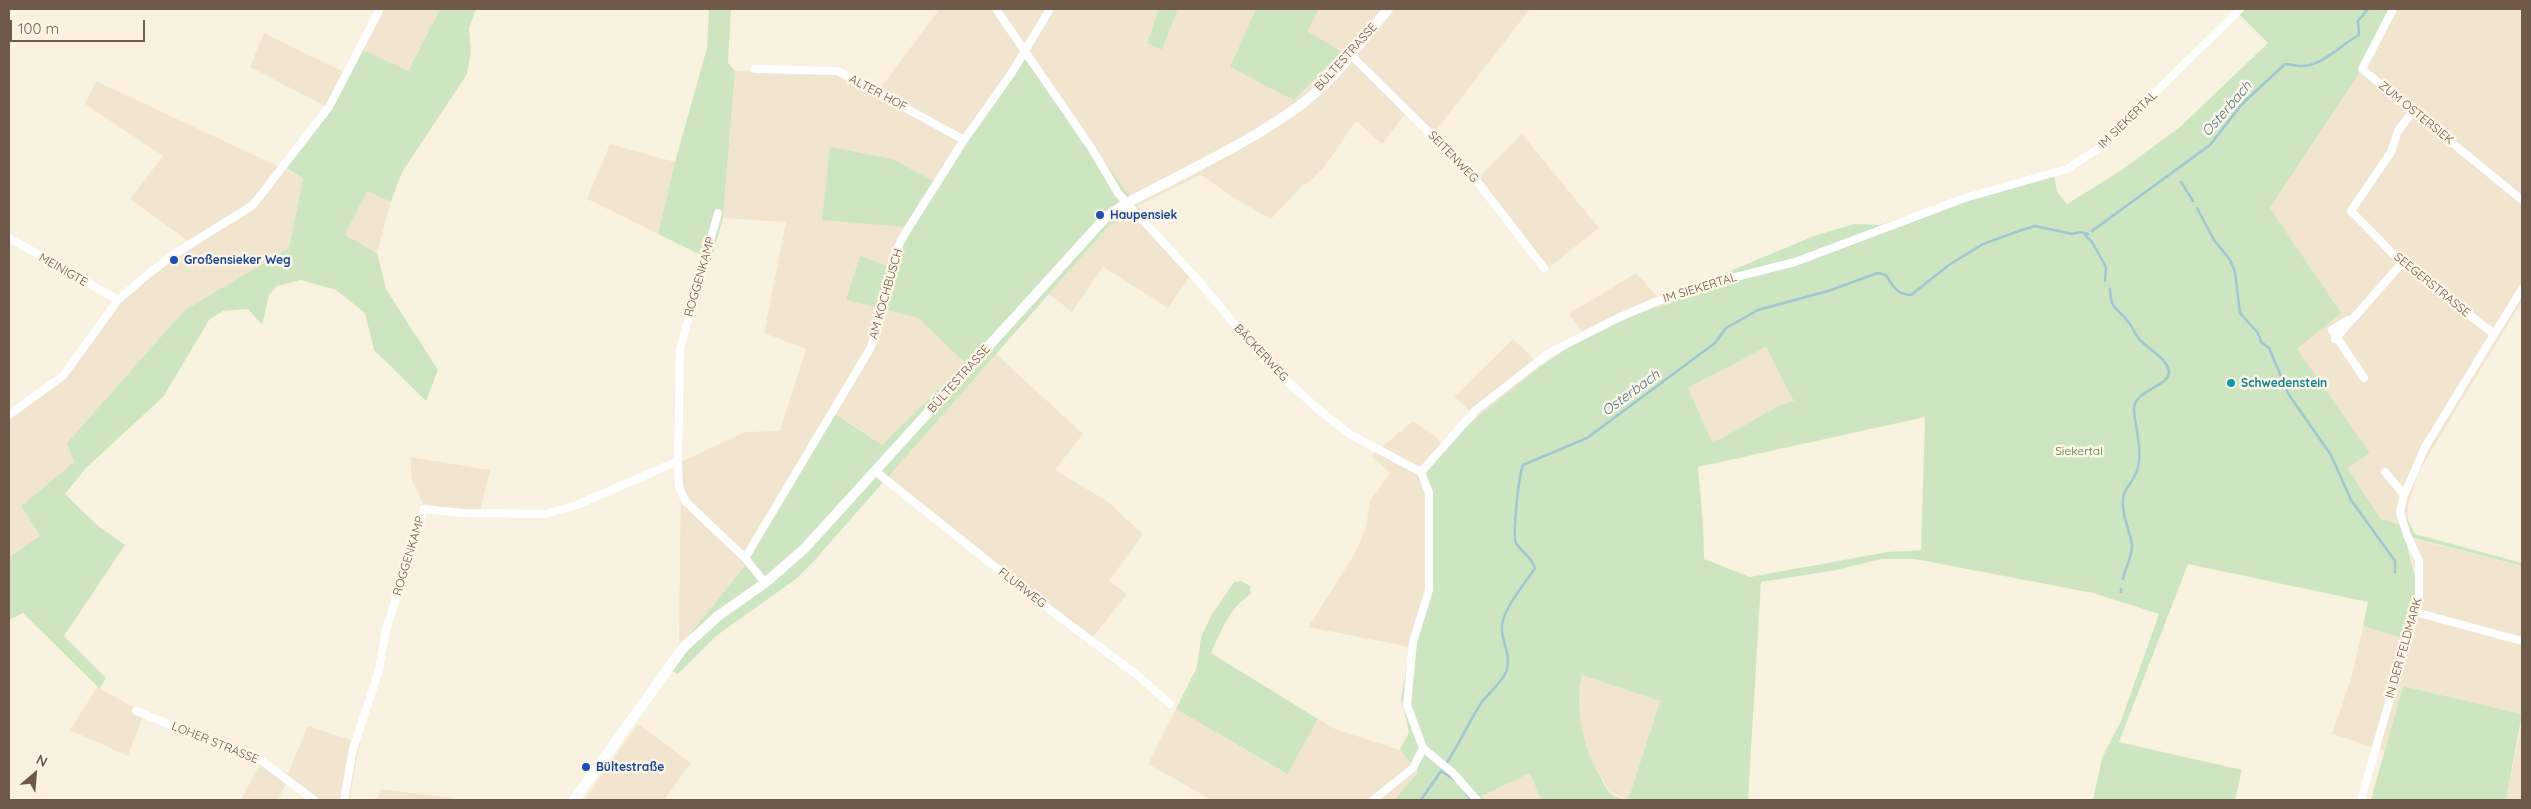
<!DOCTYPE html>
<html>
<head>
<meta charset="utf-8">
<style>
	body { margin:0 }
	#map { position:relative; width:2531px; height:809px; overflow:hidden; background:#faf2e1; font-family:Quicksand,sans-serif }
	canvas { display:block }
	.frame { position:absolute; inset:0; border:10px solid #6f5a4a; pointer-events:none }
	.north { position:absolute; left:10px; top:749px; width:50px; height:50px; -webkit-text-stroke:4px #fdf6e7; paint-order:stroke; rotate:27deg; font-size:14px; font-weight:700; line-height:20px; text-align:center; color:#6f5a4a }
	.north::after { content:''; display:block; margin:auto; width:18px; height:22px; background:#6f5a4a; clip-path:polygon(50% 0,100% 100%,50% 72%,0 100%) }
	.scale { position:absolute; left:10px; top:20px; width:135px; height:22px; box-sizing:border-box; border:2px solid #6f5a4a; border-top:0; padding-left:6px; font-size:15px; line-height:18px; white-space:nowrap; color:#6f5a4a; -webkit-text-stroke:4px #fdf6e7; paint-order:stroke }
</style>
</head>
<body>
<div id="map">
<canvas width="2531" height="809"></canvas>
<div class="frame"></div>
<div class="north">N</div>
<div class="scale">100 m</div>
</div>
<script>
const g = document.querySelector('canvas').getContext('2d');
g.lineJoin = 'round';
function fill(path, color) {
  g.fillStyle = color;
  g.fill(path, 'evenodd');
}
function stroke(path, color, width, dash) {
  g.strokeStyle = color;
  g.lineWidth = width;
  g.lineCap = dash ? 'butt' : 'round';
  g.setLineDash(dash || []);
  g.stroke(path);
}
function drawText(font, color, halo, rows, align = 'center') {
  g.font = font + ' Quicksand,sans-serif';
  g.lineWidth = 5;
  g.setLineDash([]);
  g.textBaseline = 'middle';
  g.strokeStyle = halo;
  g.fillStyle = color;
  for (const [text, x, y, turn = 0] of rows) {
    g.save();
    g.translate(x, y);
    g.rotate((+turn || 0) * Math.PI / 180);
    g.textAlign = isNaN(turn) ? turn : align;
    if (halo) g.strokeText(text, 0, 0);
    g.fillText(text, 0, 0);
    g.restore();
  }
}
const residential = new Path2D(`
	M376,9H440L408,71L329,108L250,67L264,33L344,72Z
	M936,9H1159L1147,43L1162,50L1178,9H1256L1231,67L1342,52L1306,31L1319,9H1530L1431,137L1407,112L1382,144L1356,121L1325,166L1309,182L1302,186L1271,219L1234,198L1201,175L1138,206L1191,275L1168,308L1103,267L1072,312L1049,294L1107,228L1137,206L907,227L890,267L846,300L918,318L965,363L882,445L835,413L747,563L679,646L681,462L745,432L780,431L806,349L764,333L786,222L723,218L735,71L837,74L876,94L938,11Z
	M2392,9H2522V301L2418,473L2408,507V520L2399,524L2381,519L2348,467L2370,453L2296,349L2270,208L2358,75Z
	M96,81L303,178L289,248L185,310L74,462L21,506L40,536L9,557V413L62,375L117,300L192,244L130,199L163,156L85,104Z
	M1522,134L1599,228L1543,272L1474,182Z
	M610,144L675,162L658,234L587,199Z
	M367,190L391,202L377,253L345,235Z
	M1636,273L1665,305L1636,313L1585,336L1569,314Z
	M1513,339L1541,366L1477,417L1454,397Z
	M1766,347L1795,401L1780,405L1713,443L1688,388Z
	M995,353L1083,434L1055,470L1107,501L1143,534L1109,581L1127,594L1093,637L882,482Z
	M1413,421L1435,436L1442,444L1424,485L1429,495V588L1410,647L1308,627L1354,555L1366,528L1370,501L1390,473L1371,456Z
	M410,457L490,470L480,512L424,506L412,480Z
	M2405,537L2522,566V714L2403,686L2385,751L2332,734L2352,676L2363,626L2402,637L2417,576Z
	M1582,675L1660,701L1628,800L1610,792L1593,762L1580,728L1579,701Z
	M97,687L144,713L128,756L70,730Z
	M1176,709L1286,774L1318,719L1335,729L1400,750L1418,772L1394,800H1212L1148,764Z
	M2522,722V800H2506Z
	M638,724L691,763L664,800H584Z
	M308,726L360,743L349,800H310L288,781L277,800H241L261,762L288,773Z
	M1530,773L1541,800H1485L1482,796Z
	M381,789L454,798V800H377Z`);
const green = new Path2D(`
	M440,9H476L469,28L471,52L467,74L402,172L391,202L367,191L345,235L377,253L386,289L438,370L426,401L374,350L365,313L336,290L301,280L277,286L269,295L262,325L248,309L223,311L209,320L164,396L86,468L65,494L97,525L125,545L64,636L106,678L100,689L23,613L9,620V557L40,536L21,506L74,462L67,443L185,310L289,248L303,178L284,167L329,108L361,49L408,71Z
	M709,9H731L728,63L735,71L723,218L711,260L658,234L675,162L707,48Z
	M1159,9H1178L1162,50L1147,43Z
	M1256,9H1319L1307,31L1342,52L1294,100L1230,67Z
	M2242,9H2392L2358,75L2270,208L2341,313L2297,349L2370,453L2348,468L2381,519L2399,524L2408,520L2415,534L2522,563V566L2410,537L2405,538L2417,584L2402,638L2363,626L2368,602L2188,564L2119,742L2242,770L2235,800H2093L2102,758L2121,721L2159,614L2093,593L1915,559H1882L1836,570L1761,582L1748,800H1628L1660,701L1582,675C1575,709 1582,742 1598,772C1602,779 1605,788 1610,793C1614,796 1620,798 1624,800H1541L1530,773L1482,796L1485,800H1394L1418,772L1400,750L1409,732L1401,699L1410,647L1429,588V495L1424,485L1417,478L1445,446L1477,417L1541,366L1585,336L1636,313L1665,305L1657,298L1711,279L1814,236L1854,224L1880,225L1964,196L2053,170L2057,192L2067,204L2120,171L2180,127L2268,43L2238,13ZM1766,347L1794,401L1780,405L1713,443L1688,388ZM1925,417L1921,550L1888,552L1750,577L1704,559L1703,524L1698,467Z
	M1021,55L1138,206L1107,228L813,562L796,579L716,636L678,674L663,667L747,563L834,413L882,445L965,363L918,318L846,300L860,256L890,267L907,227L822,220L830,147L892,159L937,183Z
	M1241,581L1250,586L1251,594C1229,608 1221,631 1211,653L1318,719L1287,774L1176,709L1197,667L1201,637L1211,616L1234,582Z
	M2403,686L2522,714L2506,800H2371Z`);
const stream = new Path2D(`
	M2181,182L2193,201
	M2197,208L2214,240L2230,260L2235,272L2240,313L2258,333L2261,342L2269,348L2289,395L2331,455L2351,500L2395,561V572
	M2092,231L2210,145L2242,104L2285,64C2290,64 2296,66 2300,66C2322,67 2340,45 2359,35L2358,21L2368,9
	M2085,235L2092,242L2106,267L2105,281
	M2110,289C2111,312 2118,307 2129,323C2134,329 2136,337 2142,342C2149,349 2164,357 2168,368C2176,387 2132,388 2134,411C2136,431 2143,451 2137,471C2134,480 2124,489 2123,498C2121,515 2130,530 2132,546C2132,557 2125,569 2123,579
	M2121,592V589
	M1455,780L1441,771C1456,751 1465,729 1478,708C1485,695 1500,686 1506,672C1512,656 1503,646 1502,631C1499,613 1525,584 1535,568C1531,556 1522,553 1516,543C1512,535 1519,475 1523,465L1587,438L1715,343L1726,328L1758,310L1828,291L1878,273L1886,275C1893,286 1896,294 1911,295L1949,265L1983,244L2022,230L2035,226L2072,234L2080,232L2088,234
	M1466,793L1471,800
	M1421,800L1441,771`);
const street = new Path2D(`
	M996,9L1092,149L1118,193L1203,286L1264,360L1319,410L1351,435L1421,472
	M2393,9L2362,69L2522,200
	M1351,55L1473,176L1544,268
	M755,69L838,71L964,140
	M2413,111L2398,131L2391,152L2351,211L2402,263L2494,334
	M718,213L680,349L678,461L679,487L686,502L745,558L765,583
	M9,238L118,300
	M2348,320L2332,330L2364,378
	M2335,339L2402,263
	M9,415L63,376L118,300L147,275L173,255L253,205L329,107L380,9
	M875,471L1033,597L1137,675L1170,704
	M1421,472L1476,410L1549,353L1618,318L1655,302L1716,282L1795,262L1965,198L2067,169L2098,149L2240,9
	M1421,472L1429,493V590L1413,642L1407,705L1423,748L1453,773L1477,800
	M2385,472L2404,495
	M745,558L870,349L875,336L897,249L904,235L964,140L1011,74L1050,9
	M2415,612L2522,641
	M136,711L262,761L314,800
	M344,800L353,749L379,670L386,630L424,509L463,513L545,514L577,505L678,461
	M1373,800L1413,768L1423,748
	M2361,800L2419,597V561L2407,535L2400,512L2404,495L2425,447L2522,289`);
const secondary = new Path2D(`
	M574,800L683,648L718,616L765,583L805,548L1106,217L1127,203C1185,172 1256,140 1307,100C1338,75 1363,40 1388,9`);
const markers = [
	[1100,215,5,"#1a4fb4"],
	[174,260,5,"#1a4fb4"],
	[2231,383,5,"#0f9aa8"],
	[586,767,5,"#1a4fb4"]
];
const streetNames = [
	["BÜLTESTRASSE",1346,57,-48],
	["ALTER HOF",878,93,28],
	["ZUM OSTERSIEK",2416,113,39],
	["IM SIEKERTAL",2128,120,-44],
	["SEITENWEG",1453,157,46],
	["MEINIGTE",63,270,30],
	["ROGGENKAMP",700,277,-74],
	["SEEGERSTRASSE",2432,285,39],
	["IM SIEKERTAL",1700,288,-17],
	["AM KOCHBUSCH",886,294,-74],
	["BÄCKERWEG",1261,353,47],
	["BÜLTESTRASSE",959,379,-48],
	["ROGGENKAMP",409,556,-73],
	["FLURWEG",1022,588,38],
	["IN DER FELDMARK",2404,648,-74],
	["LOHER STRASSE",215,743,22]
];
const transitNames = [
	["Haupensiek",1110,215],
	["Großensieker Weg",184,260],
	["Bültestraße",596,767]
];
const cultureNames = [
	["Schwedenstein",2241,383]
];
const parkNames = [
	["Siekertal",2079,451]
];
const waterNames = [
	["Osterbach",2227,109,-49],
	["Osterbach",1631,393,-36]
];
fill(residential, '#f1e5d0');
fill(green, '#cde6c1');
stroke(stream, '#9fc6d2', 2.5);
stroke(street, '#fff', 8);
stroke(secondary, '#fff', 10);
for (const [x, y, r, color] of markers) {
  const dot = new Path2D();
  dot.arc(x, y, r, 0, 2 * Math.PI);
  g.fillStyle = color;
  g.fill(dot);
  stroke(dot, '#fdf6e7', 2);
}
drawText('12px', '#6f5a4a', '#fdf6e7', streetNames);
drawText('bold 12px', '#164399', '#fdf6e7', transitNames, 'left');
drawText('bold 12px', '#0d838f', '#fdf6e7', cultureNames, 'left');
drawText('12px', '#517a46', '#fdf6e7', parkNames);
drawText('italic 14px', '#497888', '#fdf6e7', waterNames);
</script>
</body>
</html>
